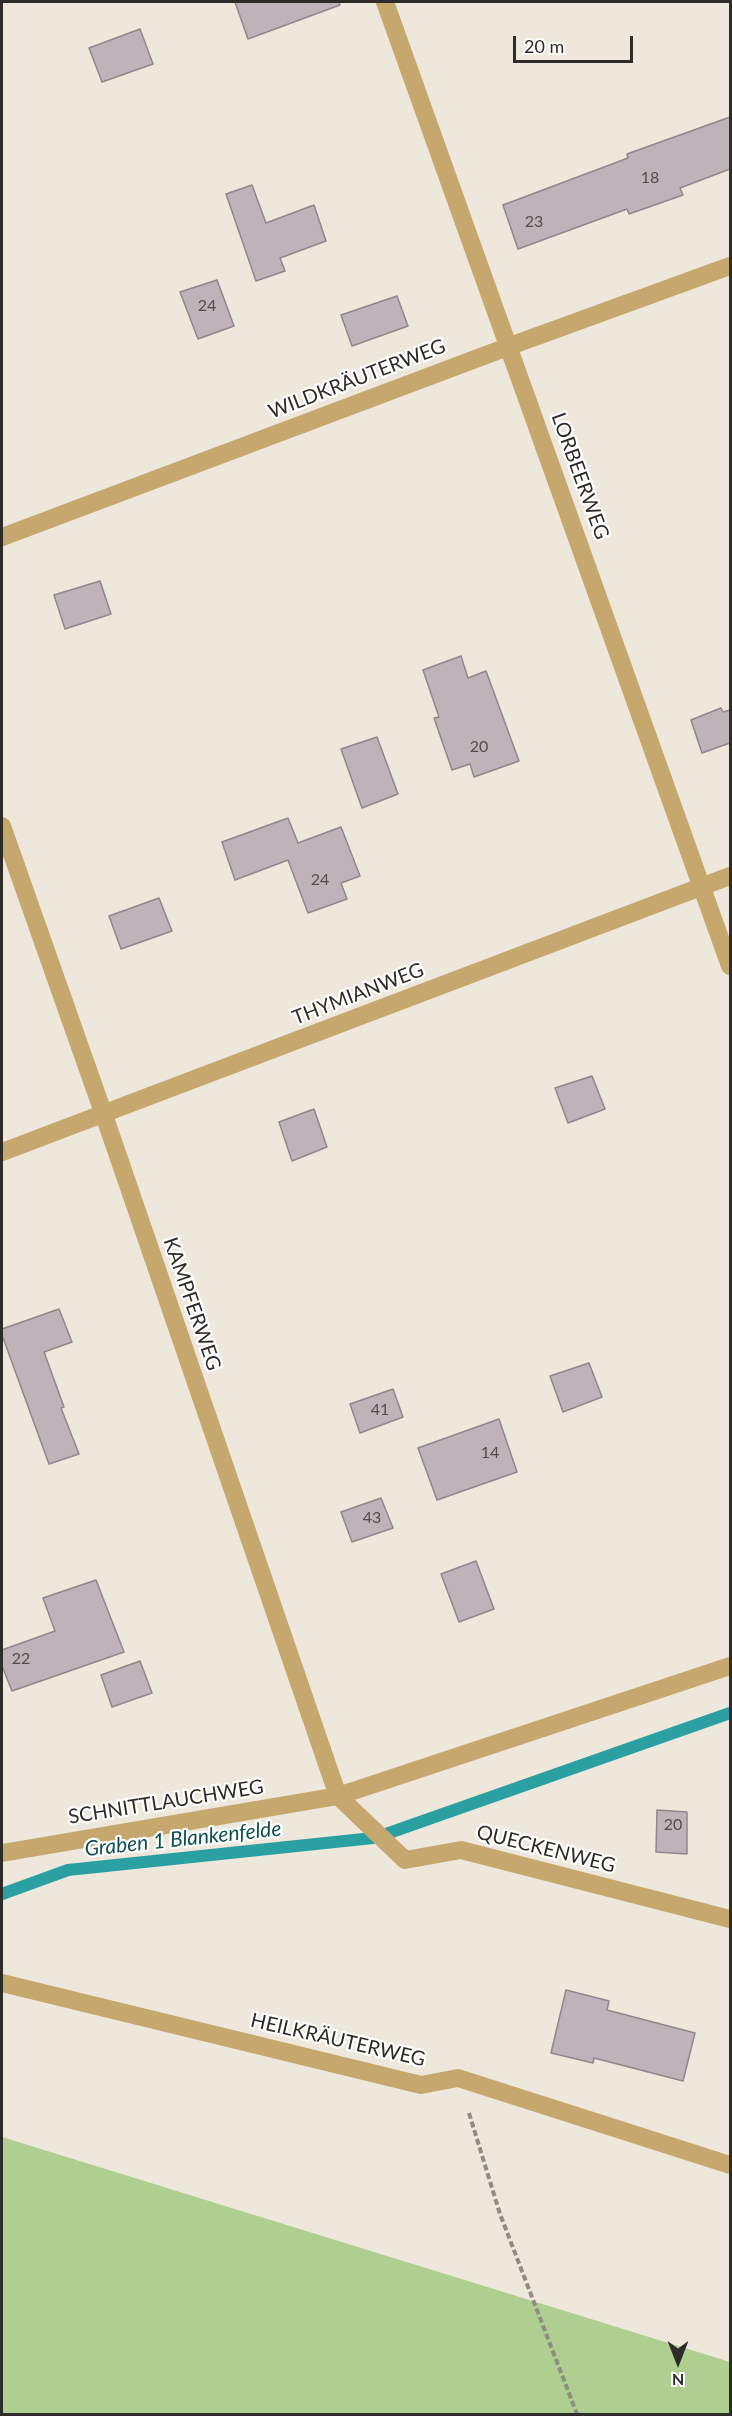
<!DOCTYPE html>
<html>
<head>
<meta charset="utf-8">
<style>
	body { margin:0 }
	#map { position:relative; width:732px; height:2416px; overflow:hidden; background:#eee7dc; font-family:Lato,sans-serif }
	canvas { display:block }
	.frame { position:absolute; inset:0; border:3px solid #2e2c28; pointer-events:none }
	.north { position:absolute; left:648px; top:2332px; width:60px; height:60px; -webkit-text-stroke:4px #fff; paint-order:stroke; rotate:180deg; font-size:16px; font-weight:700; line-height:24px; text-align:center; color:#2e2c28 }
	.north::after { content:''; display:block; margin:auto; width:21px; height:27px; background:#2e2c28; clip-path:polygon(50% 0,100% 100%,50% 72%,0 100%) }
	.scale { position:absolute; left:513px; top:36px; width:120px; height:27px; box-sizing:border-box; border:3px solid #2e2c28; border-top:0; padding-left:8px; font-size:18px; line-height:21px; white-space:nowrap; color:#2e2c28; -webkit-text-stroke:4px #fff; paint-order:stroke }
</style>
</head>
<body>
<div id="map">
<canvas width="732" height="2416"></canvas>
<div class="frame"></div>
<div class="north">N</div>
<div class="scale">20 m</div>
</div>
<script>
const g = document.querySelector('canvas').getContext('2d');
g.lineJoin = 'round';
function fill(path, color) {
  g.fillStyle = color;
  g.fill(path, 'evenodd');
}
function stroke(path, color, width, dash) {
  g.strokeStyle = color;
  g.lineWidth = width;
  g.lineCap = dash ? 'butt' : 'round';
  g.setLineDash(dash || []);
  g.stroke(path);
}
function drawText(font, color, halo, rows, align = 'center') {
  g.font = font + ' Lato,sans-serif';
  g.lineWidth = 4.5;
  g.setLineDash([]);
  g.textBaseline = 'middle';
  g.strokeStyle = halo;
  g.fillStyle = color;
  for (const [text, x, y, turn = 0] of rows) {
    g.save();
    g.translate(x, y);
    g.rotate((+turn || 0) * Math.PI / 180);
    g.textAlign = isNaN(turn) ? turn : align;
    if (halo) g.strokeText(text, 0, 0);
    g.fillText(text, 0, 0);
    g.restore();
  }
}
const green = new Path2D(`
	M2,2137L730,2362V2414H2Z`);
const stream = new Path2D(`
	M386,1834L730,1713
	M2,1894L68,1870L373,1838`);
const building = new Path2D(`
	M235,2H339L340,5L248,39Z
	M140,29L153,64L102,82L89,48Z
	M730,117V169L680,188L683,195L629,214L627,209L518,249L503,205L628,158L627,154Z
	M252,185L266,223L314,205L326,241L280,258L285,271L256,281L226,194Z
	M217,280L234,326L198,339L180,292Z
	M397,296L408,326L352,346L341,315Z
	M100,581L111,614L65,629L54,595Z
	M461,656L468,678L486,671L519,761L474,777L470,764L452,770L434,718L439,717L423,670Z
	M721,708L723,712L730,710V743L702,753L691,720Z
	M377,737L398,794L362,808L341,749Z
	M288,818L298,843L341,827L360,876L341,883L347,899L308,913L288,860L235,880L222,842Z
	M159,898L172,931L121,949L109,916Z
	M592,1076L605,1109L568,1123L555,1088Z
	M314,1109L327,1147L292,1161L279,1122Z
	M59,1309L72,1342L44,1352L64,1407L61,1408L79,1454L49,1464L2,1335V1329Z
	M589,1363L602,1397L563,1412L550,1376Z
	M393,1389L403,1417L360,1433L350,1404Z
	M499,1419L517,1472L437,1500L418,1448Z
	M381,1498L393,1528L352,1542L341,1512Z
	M476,1561L494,1609L459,1622L441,1574Z
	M96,1580L124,1652L12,1691L2,1666V1650L55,1631L43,1598Z
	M140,1661L152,1693L112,1707L101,1675Z
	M657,1810L687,1812V1854L656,1852Z
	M566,1990L609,2001L607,2010L695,2033L683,2081L594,2058L593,2063L551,2053Z`);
const path = new Path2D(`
	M469,2113L500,2214L577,2414`);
const lane = new Path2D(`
	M385,2L730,966
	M2,537L510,346L730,266
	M2,826L104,1115L338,1796L405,1860L461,1850L730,1919
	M2,1152L730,876
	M2,1853L338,1796L730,1666
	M2,1983L421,2085L458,2078L730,2165`);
const numberNames = [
	["18",650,178],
	["23",534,222],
	["24",207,306],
	["20",479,747],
	["24",320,880],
	["41",380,1410],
	["14",490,1453],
	["43",372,1518],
	["22",21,1659],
	["20",673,1825]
];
const streetNames = [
	["WILDKRÄUTERWEG",357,379,-21],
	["LORBEERWEG",580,476,70],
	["THYMIANWEG",358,994,-21],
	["KAMPFERWEG",192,1304,71],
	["SCHNITTLAUCHWEG",166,1802,-9],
	["QUECKENWEG",546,1849,14],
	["HEILKRÄUTERWEG",338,2040,13]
];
const waterNames = [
	["Graben 1 Blankenfelde",183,1839,-6]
];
fill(green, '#aecf8f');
stroke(stream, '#2ba0a2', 12);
fill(building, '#bfb2b8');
stroke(building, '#92868c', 1.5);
stroke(path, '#908c84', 4, [6, 3]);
stroke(lane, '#c6a86f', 18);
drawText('16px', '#524e4c', null, numberNames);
drawText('20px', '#2e2c28', '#fff', streetNames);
drawText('italic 21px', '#0e5051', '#fff', waterNames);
</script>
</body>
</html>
